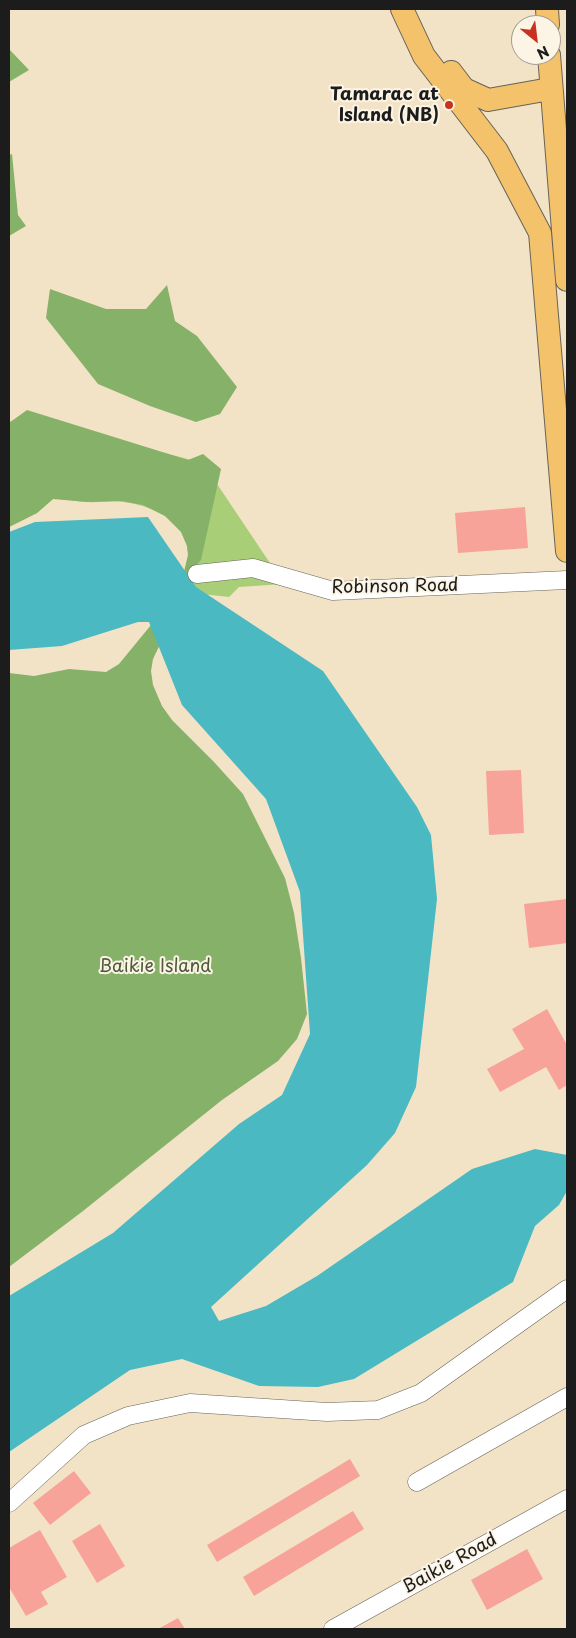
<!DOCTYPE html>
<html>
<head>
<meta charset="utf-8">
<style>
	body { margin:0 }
	#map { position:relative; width:576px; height:1638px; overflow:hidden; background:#f3e3c6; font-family:"Playpen Sans",sans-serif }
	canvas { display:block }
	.frame { position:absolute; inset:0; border:10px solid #1c1c1c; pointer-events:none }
	.north { position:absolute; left:511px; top:15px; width:50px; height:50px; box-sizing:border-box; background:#fcf5e5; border:1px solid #a29e95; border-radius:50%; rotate:151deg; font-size:14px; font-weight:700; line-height:20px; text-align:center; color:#1c1c1c }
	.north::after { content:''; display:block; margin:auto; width:18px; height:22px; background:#c8321e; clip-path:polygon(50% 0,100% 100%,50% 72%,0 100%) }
</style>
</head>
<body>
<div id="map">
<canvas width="576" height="1638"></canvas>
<div class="frame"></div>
<div class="north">N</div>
</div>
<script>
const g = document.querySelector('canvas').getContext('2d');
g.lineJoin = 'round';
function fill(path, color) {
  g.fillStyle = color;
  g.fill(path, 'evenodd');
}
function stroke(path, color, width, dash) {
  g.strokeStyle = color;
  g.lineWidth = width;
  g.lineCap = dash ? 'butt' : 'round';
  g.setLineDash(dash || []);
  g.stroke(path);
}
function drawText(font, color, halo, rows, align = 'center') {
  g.font = font + ' "Playpen Sans",sans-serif';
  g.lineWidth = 4;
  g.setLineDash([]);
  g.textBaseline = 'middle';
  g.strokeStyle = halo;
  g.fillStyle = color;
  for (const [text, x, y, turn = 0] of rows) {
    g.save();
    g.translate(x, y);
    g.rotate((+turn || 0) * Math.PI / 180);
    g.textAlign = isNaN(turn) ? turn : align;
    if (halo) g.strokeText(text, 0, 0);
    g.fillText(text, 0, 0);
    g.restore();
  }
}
const green = new Path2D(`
	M23,416L203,463L284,584L239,587L229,597L202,594L182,580C184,571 188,561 188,553C187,520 150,505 123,502C111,500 100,503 88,502C76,502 65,498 53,499L37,513L9,527V422Z`);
const forest = new Path2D(`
	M9,49L29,70L9,82Z
	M12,154L18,215L26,226L9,236V155Z
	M167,285L175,321L197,336L237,387L220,414L196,422L150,406L98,384L46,318L50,289L106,309H146Z
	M27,410L188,460L203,454L221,469L201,560L182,580L188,555L187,546L181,532L165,516L143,505L122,501L87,502L53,499L37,513L9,527V423Z
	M151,625L163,638L153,659L151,671L153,685L162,706L172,720L214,762L243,794L285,878L294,913L301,958L307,1014L297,1039L278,1061L222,1100L83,1211L9,1267V673L34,676L69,669L106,672L119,664Z`);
const water = new Path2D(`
	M148,517L196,587L323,671L417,807L431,835L437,899L416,1087L395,1133L367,1165L211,1307L219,1321L266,1306L317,1276L472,1169L535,1149L567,1155V1191L559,1205L535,1226L513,1282L354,1379L318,1387L259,1386L182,1359L130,1370L9,1452V1296L113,1233L239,1124L282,1095L310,1034L300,892L266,799L182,705L149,622H138L62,646L9,650V532L35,522Z`);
const building = new Path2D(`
	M525,507L528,548L458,553L455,513Z
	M521,770L524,833L489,835L486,771Z
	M567,899V943L529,948L524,904Z
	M547,1009L567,1045V1085L559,1090L546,1067L500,1092L487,1069L524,1049L512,1029Z
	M350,1459L360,1476L217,1562L207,1545Z
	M74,1471L91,1493L50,1525L33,1503Z
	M353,1511L364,1529L254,1596L243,1577Z
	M100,1524L125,1566L97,1583L72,1541Z
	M40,1530L67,1577L41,1592L48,1604L26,1616L9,1587V1548Z
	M527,1549L543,1579L487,1610L471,1580Z
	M178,1618L185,1629H158Z`);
const minor = new Path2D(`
	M197,574L253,568L333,591L567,580
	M417,1482L567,1397
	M9,1503L84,1435L128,1416L190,1403L327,1412L378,1410L421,1393L567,1289
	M333,1629L567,1499`);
const major = new Path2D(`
	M402,9L424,56L497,151L540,233L567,551
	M547,9L548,25
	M549,55L567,280
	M451,72L464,89L488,100L550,89`);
const markers = [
	[449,105,5,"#c8321e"]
];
const poiNames = [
	["Tamarac at",439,95],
	["Island (NB)",439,116]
];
const streetNames = [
	["Robinson Road",395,587,-1],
	["Baikie Road",450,1564,-29]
];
const parkNames = [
	["Baikie Island",155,967]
];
fill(green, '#a9ce78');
fill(forest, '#86b168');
fill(water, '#4ab9c2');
fill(building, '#f7a399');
stroke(minor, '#676258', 19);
stroke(major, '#676258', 24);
stroke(minor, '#fff', 18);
stroke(major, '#f3c26a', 22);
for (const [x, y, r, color] of markers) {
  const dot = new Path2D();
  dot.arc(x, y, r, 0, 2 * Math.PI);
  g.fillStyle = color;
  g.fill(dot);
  stroke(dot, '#fcf5e5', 2);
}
drawText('bold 18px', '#1c1c1c', '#fcf5e5', poiNames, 'right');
drawText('18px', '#1c1c1c', '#fcf5e5', streetNames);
drawText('18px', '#4d5a3c', '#fcf5e5', parkNames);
</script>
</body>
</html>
